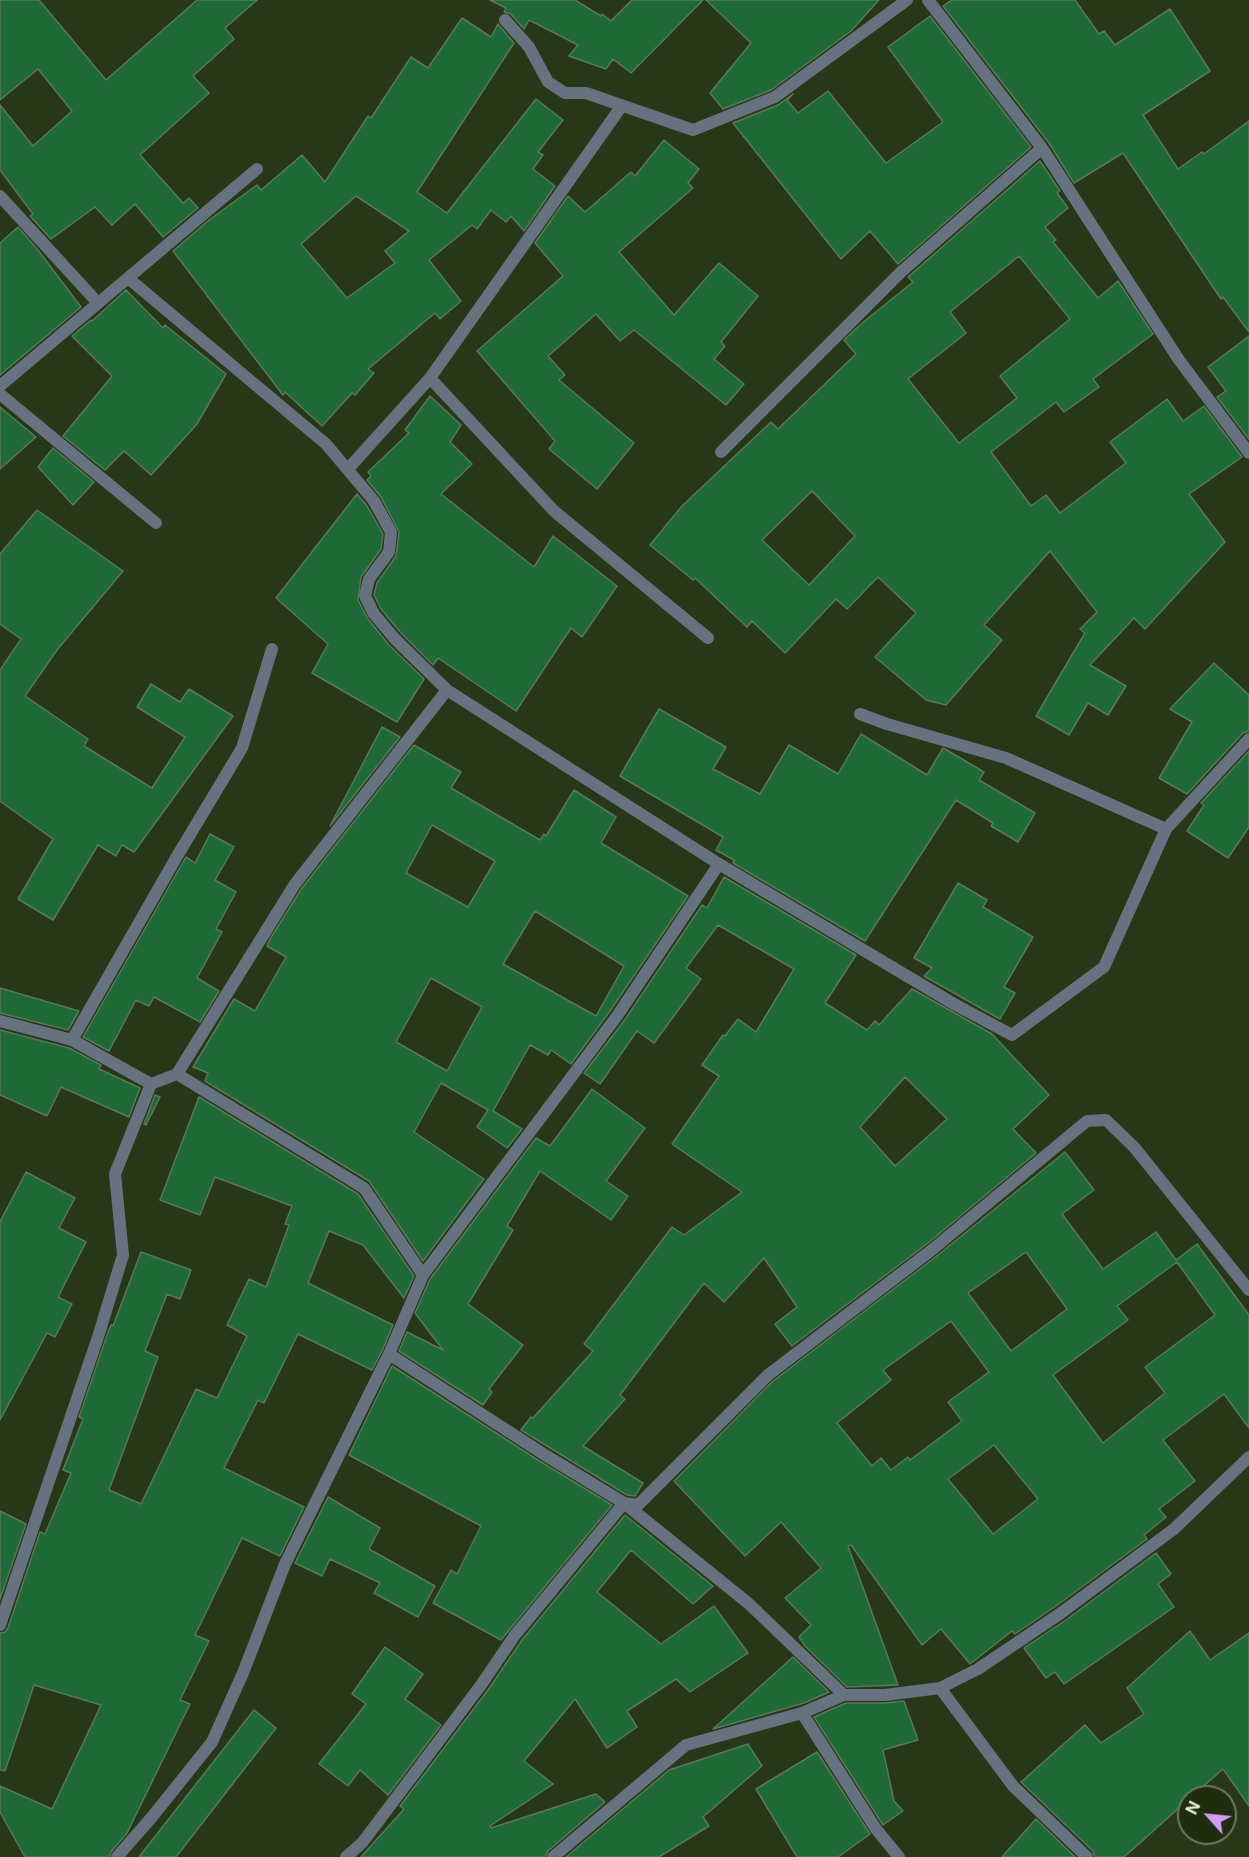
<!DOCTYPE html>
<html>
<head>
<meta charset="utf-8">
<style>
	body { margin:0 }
	#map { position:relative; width:1249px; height:1857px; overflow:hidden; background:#283717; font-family:Inter,sans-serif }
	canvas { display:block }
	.north { position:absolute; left:1177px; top:1785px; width:60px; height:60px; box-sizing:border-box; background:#1e2d0d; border:2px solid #6c795e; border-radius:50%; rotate:297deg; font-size:16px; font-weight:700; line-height:24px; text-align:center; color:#e1ebd7 }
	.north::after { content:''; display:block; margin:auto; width:21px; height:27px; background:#d39cfc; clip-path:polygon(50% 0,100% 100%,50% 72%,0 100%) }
</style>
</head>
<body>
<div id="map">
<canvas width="1249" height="1857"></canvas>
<div class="north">N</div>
</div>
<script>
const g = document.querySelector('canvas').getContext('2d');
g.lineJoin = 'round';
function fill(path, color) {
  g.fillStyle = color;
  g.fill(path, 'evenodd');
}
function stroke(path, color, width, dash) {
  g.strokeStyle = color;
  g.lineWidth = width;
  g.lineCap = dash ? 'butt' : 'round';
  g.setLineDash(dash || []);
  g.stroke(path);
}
const building = new Path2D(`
	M0,0H39L106,80L197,0H257L225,28L234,39L193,76L209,93L140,155L183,203L189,198L198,208L163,237L135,204L112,225L95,207L51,239L30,216L33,214L0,170V105L33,146L72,111L38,69L0,100Z
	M490,0H575L601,16L602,14L611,21L632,0H703L631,73L613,59L606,69L569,56L578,45L529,20L524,29L511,14L504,12L506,8Z
	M706,0H879L851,31L771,90L723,109L710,93L751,43Z
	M952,0H1075L1099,34L1104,31L1115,45L1170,9L1210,71L1143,115L1178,169L1202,152L1204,154L1249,121V332L1223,297L1221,299L1123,153L1074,183L1049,143L943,6Z
	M930,16L1031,147L898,264L870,231L841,259L733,123L778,105L793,94L787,100L798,113L828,91L886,163L943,122L888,47Z
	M462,18L491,37L498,24L514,43L417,192L447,213L536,99L563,120L538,152L543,155L533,169L555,186L524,231L511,216L506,222L491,210L477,229L472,225L429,260L461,301L440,319L435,313L368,369L374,373L355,395L352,393L322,426L285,392L283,395L173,251L209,220L257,185L261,190L302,155L325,182L368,116L371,118L411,57L428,68ZM356,196L409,231L385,251L395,263L347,298L301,244Z
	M664,140L699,169L688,183L693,188L619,252L674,315L719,263L758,296L721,342L725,346L714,359L744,384L726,405L634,330L620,341L596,314L548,356L565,375L559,380L634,443L597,489L549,449L555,441L477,351L563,276L535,243L568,196L585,212L631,172L635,176Z
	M1040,161L1060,191L1057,193L1068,208L1045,227L1056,240L1053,242L1098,298L1118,281L1153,334L1093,379L1099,387L1064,412L1056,402L991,452L1031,506L1046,495L1060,513L1126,463L1110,442L1167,399L1183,421L1204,406L1242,457L1189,494L1225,542L1145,629L1134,618L1090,665L1126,686L1108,715L1088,703L1069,735L1036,716L1085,633L1080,629L1097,612L1050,551L984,625L1002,640L946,705L926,700L875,657L916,613L878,577L847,609L836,599L785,653L752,621L747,627L695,578L693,580L650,545L682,506L771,422L778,429L856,354L844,340L861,324L913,282L908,277ZM1019,256L1070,319L1000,376L1017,398L959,443L908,379L966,333L950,312ZM812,491L855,536L809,585L762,540Z
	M18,227L38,250L81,307L0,375V243Z
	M126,290L163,328L165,325L226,374L197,424L151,475L124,451L105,470L63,436L112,376L72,336L91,320L92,321Z
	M1249,336V439L1217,397L1226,391L1208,367Z
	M430,396L461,425L450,442L472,464L441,494L534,567L553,536L617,586L582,637L571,628L516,711L438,658L433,665L401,633L381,609L374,595L377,583L396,556L399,532L381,497L367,480L371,476L368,472L409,433L405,430Z
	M0,407L36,437L0,469Z
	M53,448L94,482L73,505L38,467Z
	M357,494L367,506L383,534L381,549L361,577L358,600L368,619L389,645L424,679L397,722L312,673L328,644L276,598Z
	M37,510L123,571L57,650L25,696L88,739L84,746L152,788L185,737L137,707L151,684L180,702L189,689L233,716L134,852L122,845L116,856L98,845L53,920L18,899L53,839L0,801V670L21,639L0,624V554Z
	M1214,663L1249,695V731L1243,733L1187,794L1159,778L1192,722L1170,709Z
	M659,709L726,747L713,769L760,794L789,745L838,774L861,734L927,775L943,748L945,749L984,772L979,780L1035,813L1018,842L991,826L993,823L956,800L865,941L733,863L734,860L716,850L723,837L620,776Z
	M382,727L400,737L330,826Z
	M414,745L461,772L451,788L540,840L544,834L546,836L574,790L616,817L601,843L688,896L610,1011L571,1064L551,1050L548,1055L530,1045L493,1111L522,1129L507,1148L477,1127L488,1110L441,1083L414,1132L484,1179L423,1261L369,1181L205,1081L208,1073L193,1067L234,999L255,1011L286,957L267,946L270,939L302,888ZM432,825L495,861L468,907L406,873ZM535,911L624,966L596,1016L503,964ZM431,978L482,1007L447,1071L396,1042Z
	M1249,751V827L1228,858L1187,831L1204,805L1201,803Z
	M210,834L234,847L215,880L236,892L216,929L222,932L197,978L219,991L200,1022L154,997L149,1006L136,1000L109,1051L83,1037L186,857L195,863Z
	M724,877L856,955L825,1003L867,1030L875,1021L879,1025L912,989L992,1034L1049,1095L1013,1129L1036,1153L928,1243L792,1346L775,1324L797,1307L764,1258L724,1302L704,1283L620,1395L625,1399L583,1446L643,1483L635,1496L627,1495L521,1430L531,1417L533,1418L593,1351L584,1344L672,1227L684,1235L742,1192L672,1144L719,1076L702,1065L723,1035L725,1036L738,1019L756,1032L794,969L718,925L686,968L701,979L654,1043L637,1031L600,1084L584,1073L624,1021L702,905L707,908ZM905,1077L947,1119L895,1166L860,1127Z
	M958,883L987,900L983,907L1033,937L1004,987L1015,993L1000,1019L924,976L932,968L914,958Z
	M0,988L79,1011L68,1030L0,1013Z
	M0,1030L69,1048L101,1065L99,1069L140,1088L129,1117L61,1087L47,1116L0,1095Z
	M592,1089L645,1128L606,1181L628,1196L611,1220L540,1171L507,1226L513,1230L468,1304L523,1345L489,1389L492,1392L483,1405L399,1351L407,1332L443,1350L415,1313L430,1279L536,1138L550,1146Z
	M155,1095L160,1097L146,1125L144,1124Z
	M199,1097L358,1194L414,1276L404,1298L363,1245L329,1231L308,1283L393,1325L382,1351L372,1370L298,1334L264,1403L258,1400L224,1468L304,1507L280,1556L242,1538L195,1635L209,1641L180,1700L190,1704L127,1833L111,1852L109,1857H25L0,1812V1786L52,1809L101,1705L34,1685L5,1771L0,1770V1633L5,1632L8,1628L40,1532L45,1534L71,1473L63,1470L83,1419L79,1417L107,1335L111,1325L113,1326L141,1252L191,1270L180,1299L167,1294L145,1351L158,1357L109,1490L141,1504L196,1389L217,1398L247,1336L227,1325L249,1279L266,1287L289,1225L285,1224L292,1206L215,1177L200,1215L160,1200Z
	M1065,1152L1094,1190L1062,1214L1103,1269L1156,1232L1176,1260L1197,1244L1249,1315V1428L1224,1394L1163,1440L1195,1481L1159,1509L1166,1517L1144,1535L1147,1539L1056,1606L1015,1634L1012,1631L970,1664L941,1629L922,1645L851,1545L848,1546L898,1685L847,1687L805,1646L799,1637L811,1625L785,1598L821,1568L781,1522L745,1556L674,1481L773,1381L938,1255ZM1026,1252L1067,1309L1011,1351L968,1293ZM1177,1262L1215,1315L1145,1367L1165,1393L1103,1443L1053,1375L1128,1320L1117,1306ZM951,1321L989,1372L948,1402L962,1421L910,1460L908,1457L891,1470L881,1458L872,1466L837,1423L891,1380L883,1370ZM994,1445L1038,1499L993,1534L948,1479Z
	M26,1172L75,1198L59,1228L86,1242L58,1297L72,1304L55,1337L47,1333L0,1420V1222Z
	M392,1366L541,1462L612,1505L501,1640L433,1603L451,1570L457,1574L481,1526L349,1455Z
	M328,1497L380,1528L369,1549L435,1586L418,1617L374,1593L380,1583L330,1559L322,1576L295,1563Z
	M0,1511L26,1524L0,1599Z
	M625,1515L713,1586L693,1604L631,1550L597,1592L661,1644L714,1606L748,1653L690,1692L676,1679L627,1711L637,1727L607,1748L575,1699L524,1761L553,1784L490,1826L491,1828L596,1794L605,1802L548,1851L545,1857H361L404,1809L400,1806L488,1690L522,1640Z
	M1156,1553L1171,1574L1158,1584L1174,1607L1064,1684L1055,1672L1046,1678L1024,1648L1066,1620Z
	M1190,1631L1210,1660L1249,1633V1806L1223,1769L1191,1797H1189V1799L1124,1857H1095L1093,1851L1021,1782L1085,1725L1101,1743L1144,1714L1127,1688Z
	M385,1647L423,1674L405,1699L441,1725L388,1795L360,1770L348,1786L319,1764L366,1704L352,1694Z
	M793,1657L829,1692L804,1703L713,1729Z
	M904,1701L918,1740L883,1750L894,1801L903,1811L883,1825L814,1717L846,1703H885Z
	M254,1710L276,1728L176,1857H139Z
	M748,1744L762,1766L703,1817L709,1826L659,1857H566L669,1770Z
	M817,1752L870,1834L838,1857H797L756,1789Z
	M1036,1819L1075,1857H1002Z`);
const street = new Path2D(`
	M928,0L1042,148L1179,360L1249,453
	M505,20L529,47L548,82L565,93H586L693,130L775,97L907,0
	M0,196L98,303
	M128,278L326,444L374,501L391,532L389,552L369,579L365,596L374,614L395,639L447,690L719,864L954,1004L1012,1035L1104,967L1166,829L1249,739
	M430,378L554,511L708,638
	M0,386L257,169
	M0,394L156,523
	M721,452L901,272L1042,148
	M348,469L430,378L621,107
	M860,714L887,724L1006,758L1166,829
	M0,1021L72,1040L151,1084
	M72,1040L176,858L242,748L272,649
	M177,1074L295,884L447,690
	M389,1354L545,1455L624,1503L748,1603L844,1695
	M0,1625L98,1337L123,1255L115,1174L151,1084L177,1074L364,1188L423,1275
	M940,1688L1013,1786L1087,1857
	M802,1713L876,1829L899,1857
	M117,1857L152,1817L212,1742L243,1673L285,1564L389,1354L423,1275L617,1016L719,864
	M346,1857L362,1843L481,1685L515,1635L624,1503L638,1505L768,1375L933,1249L1087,1121L1106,1120L1134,1147L1249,1290
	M553,1857L686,1745L802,1713L844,1695H885L940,1688L978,1669L1061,1613L1174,1529L1249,1457`);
fill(building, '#206a37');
stroke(building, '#57785d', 1.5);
stroke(street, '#66727f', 12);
</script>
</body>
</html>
